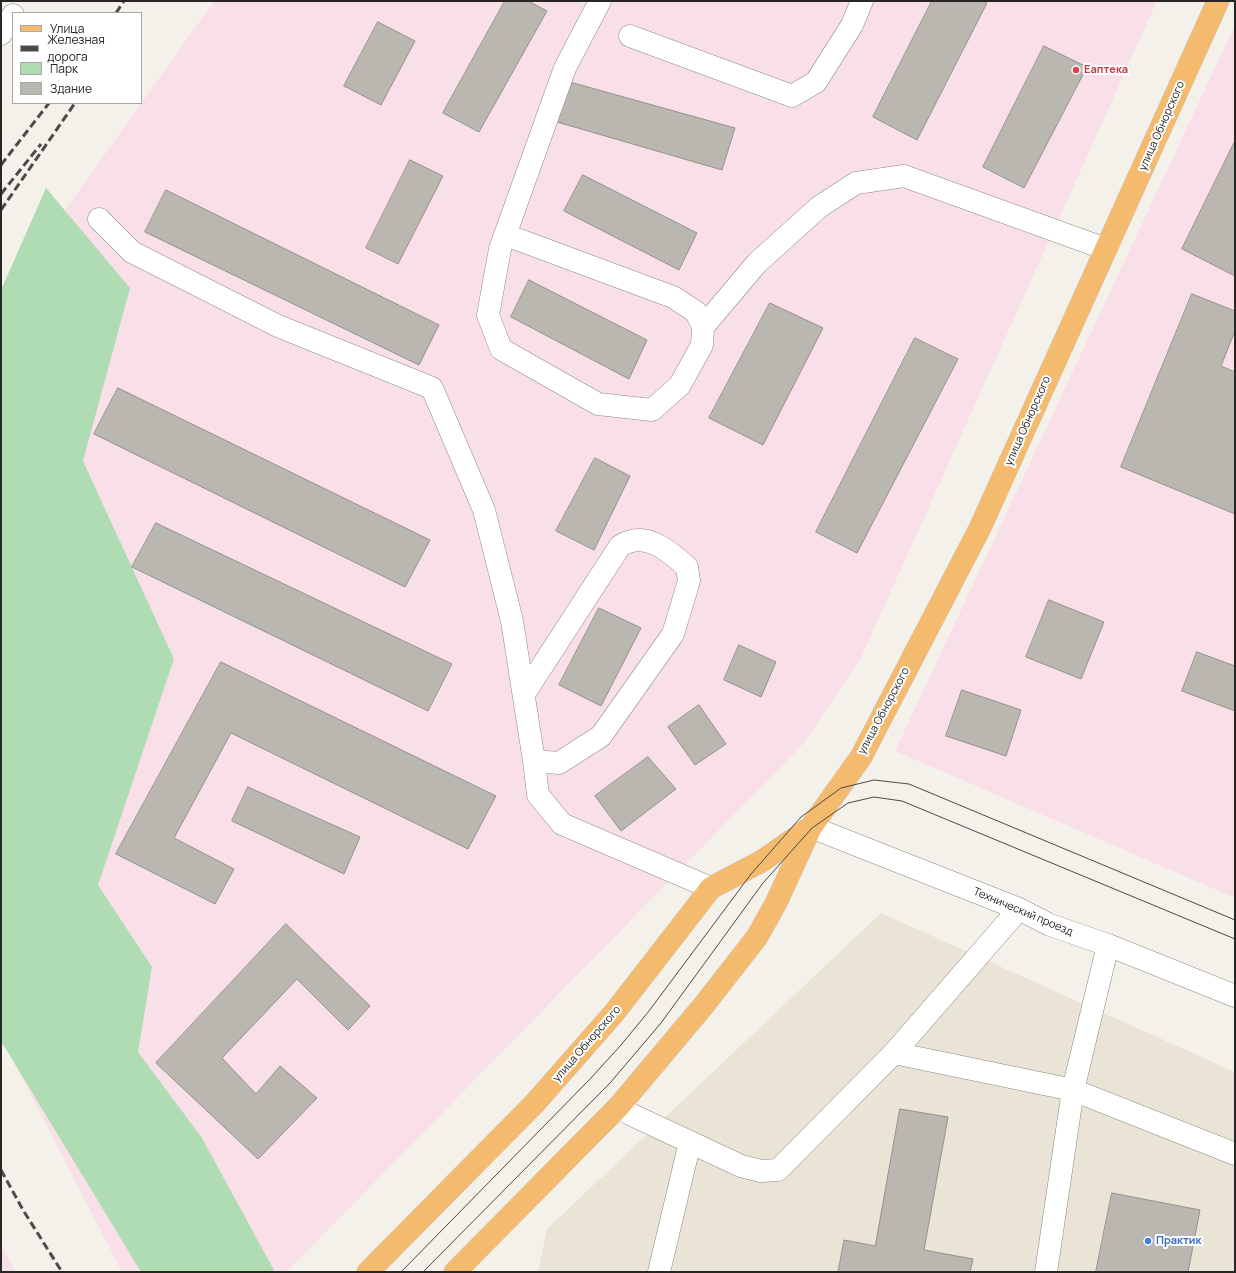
<!DOCTYPE html>
<html>
<head>
<meta charset="utf-8">
<style>
	body { margin:0 }
	#map { position:relative; width:1236px; height:1273px; overflow:hidden; background:#f4f1ea; font-family:Manrope,sans-serif }
	canvas { display:block }
	.frame { position:absolute; inset:0; border:2px solid #272623; pointer-events:none }
	.legend { position:absolute; left:12px; top:12px; width:130px; height:92px; box-sizing:border-box; background:#fff; border:1px solid #a9a8a7; margin:0; padding:5px 7px; list-style:none; font-size:12px; color:#272623 }
	.legend li { display:flex; align-items:center; gap:8px; height:20px }
	.legend b { width:20px; border:1px solid #a9a8a7 }
</style>
</head>
<body>
<div id="map">
<canvas width="1236" height="1273"></canvas>
<div class="frame"></div>
<ul class="legend">
<li><b style="height:5px;background:#f4ba6d"></b>Улица</li>
<li><b style="height:5px;background:#4b4a46"></b>Железная дорога</li>
<li><b style="height:11px;background:#b0dcb4"></b>Парк</li>
<li><b style="height:11px;background:#b9b7b0"></b>Здание</li>
</ul>
</div>
<script>
const g = document.querySelector('canvas').getContext('2d');
g.lineJoin = 'round';
function fill(path, color) {
  g.fillStyle = color;
  g.fill(path, 'evenodd');
}
function stroke(path, color, width, dash) {
  g.strokeStyle = color;
  g.lineWidth = width;
  g.lineCap = dash ? 'butt' : 'round';
  g.setLineDash(dash || []);
  g.stroke(path);
}
function drawText(font, color, halo, rows, align = 'center') {
  g.font = font + ' Manrope,sans-serif';
  g.lineWidth = 4;
  g.setLineDash([]);
  g.textBaseline = 'middle';
  g.strokeStyle = halo;
  g.fillStyle = color;
  for (const [text, x, y, turn = 0] of rows) {
    g.save();
    g.translate(x, y);
    g.rotate((+turn || 0) * Math.PI / 180);
    g.textAlign = isNaN(turn) ? turn : align;
    if (halo) g.strokeText(text, 0, 0);
    g.fillText(text, 0, 0);
    g.restore();
  }
}
const built = new Path2D(`
	M881,913L1235,1072V1272H538L547,1229Z`);
const industrial = new Path2D(`
	M214,1H1157L860,660L803,744L287,1272H122L1,1037V300Z
	M1235,25V898L895,751Z
	M1,1244L16,1272H1Z`);
const green = new Path2D(`
	M46,188L130,288L83,461L174,659L98,885L152,967L138,1052L202,1138L275,1272H141L1,1041V290Z`);
const building = new Path2D(`
	M505,1H528L547,11L479,132L443,113Z
	M932,1H983L987,3L917,140L873,117Z
	M378,22L415,41L381,105L344,86Z
	M1044,46L1087,67L1024,188L983,167Z
	M570,82L735,128L722,170L557,122Z
	M1235,141V276L1182,249Z
	M410,160L443,176L398,264L366,248Z
	M583,175L697,233L679,270L564,211Z
	M166,190L439,325L419,365L145,232Z
	M529,280L647,340L629,379L511,317Z
	M1192,294L1235,311V331L1221,366L1235,372V514L1121,467Z
	M770,303L823,328L763,445L709,418Z
	M915,338L958,359L857,553L816,532Z
	M118,388L430,540L405,587L94,434Z
	M595,458L630,476L594,550L556,531Z
	M156,523L452,664L428,711L132,567Z
	M1049,600L1104,622L1081,679L1026,657Z
	M599,608L641,628L601,706L559,685Z
	M739,645L776,662L761,697L724,680Z
	M1197,652L1235,666V711L1182,691Z
	M221,662L496,796L468,849L231,733L174,838L234,869L215,904L116,854Z
	M962,690L1021,710L1006,756L946,736Z
	M699,705L726,744L695,765L668,727Z
	M648,757L676,789L621,831L595,796Z
	M248,787L360,837L344,874L232,821Z
	M286,924L370,1006L348,1030L297,979L222,1058L256,1094L280,1066L317,1098L258,1159L156,1063Z
	M900,1109L948,1117L924,1250L973,1259L970,1272H838L844,1240L875,1246Z
	M1112,1193L1200,1210L1188,1272H1096Z`);
const minor = new Path2D(`
	M1,34L13,15
	M630,36L792,96L816,82L852,25L862,1
	M99,219L132,252L278,326L432,388L484,510L512,621L534,761L538,795L562,824L711,888
	M506,235L673,297L696,312L703,327L702,345L680,385L652,410L598,404L501,349L488,315L500,249L565,68L600,1
	M703,327L757,263L819,207L856,183L904,176L1106,249
	M524,694L620,546C645,530 668,550 687,567L689,581L673,634L601,736L559,763L534,761
	M811,827L1019,909L1050,925L1108,945L1235,996
	M894,1053L1073,1090L1108,945
	M620,1105L630,1114L741,1166L761,1171L778,1170L894,1053L1019,909
	M659,1272L690,1142
	M1046,1272L1073,1090L1235,1154`);
const major = new Path2D(`
	M368,1272L535,1103L614,1013L711,888L762,861L811,827
	M455,1272L620,1105L704,1005L757,937L776,903L811,827L861,757L980,528L1218,1`);
const tram = new Path2D(`
	M401,1272L591,1078L621,1045L649,1011L751,874L801,817L841,788L874,780L909,784L1235,920
	M423,1272L610,1083L661,1023L763,883L812,828L848,803L874,797L902,801L1235,939`);
const rail = new Path2D(`
	M116,13L124,1
	M1,165L49,103
	M1,194L41,144
	M1,210L75,103
	M1,1170L23,1210L62,1272`);
const markers = [
	[1076,70,4,"#e0444e"],
	[1148,1241,4,"#3f7fe0"]
];
const healthNames = [
	["Еаптека",1084,70]
];
const streetNames = [
	["улица Обнорского",1162,126,-66],
	["улица Обнорского",1028,421,-66],
	["улица Обнорского",884,711,-62],
	["Технический проезд",1023,912,23],
	["улица Обнорского",587,1044,-49]
];
const shopNames = [
	["Практик",1156,1241]
];
fill(built, '#eae4d6');
fill(industrial, '#f9e0e8');
fill(green, '#b0dcb4');
fill(building, '#b9b7b0');
stroke(building, '#95928c', 1);
stroke(minor, '#8c8a83', 23);
stroke(major, '#cfcfcf', 23);
stroke(minor, '#fff', 22);
stroke(major, '#f4ba6d', 22);
stroke(tram, '#4b4a46', 1);
stroke(rail, '#4b4a46', 3, [8, 4]);
for (const [x, y, r, color] of markers) {
  const dot = new Path2D();
  dot.arc(x, y, r, 0, 2 * Math.PI);
  g.fillStyle = color;
  g.fill(dot);
  stroke(dot, '#fff', 1.5);
}
drawText('bold 11px', '#be3a42', '#fff', healthNames, 'left');
drawText('11px', '#272623', '#fff', streetNames);
drawText('bold 11px', '#366cbe', '#fff', shopNames, 'left');
</script>
</body>
</html>
